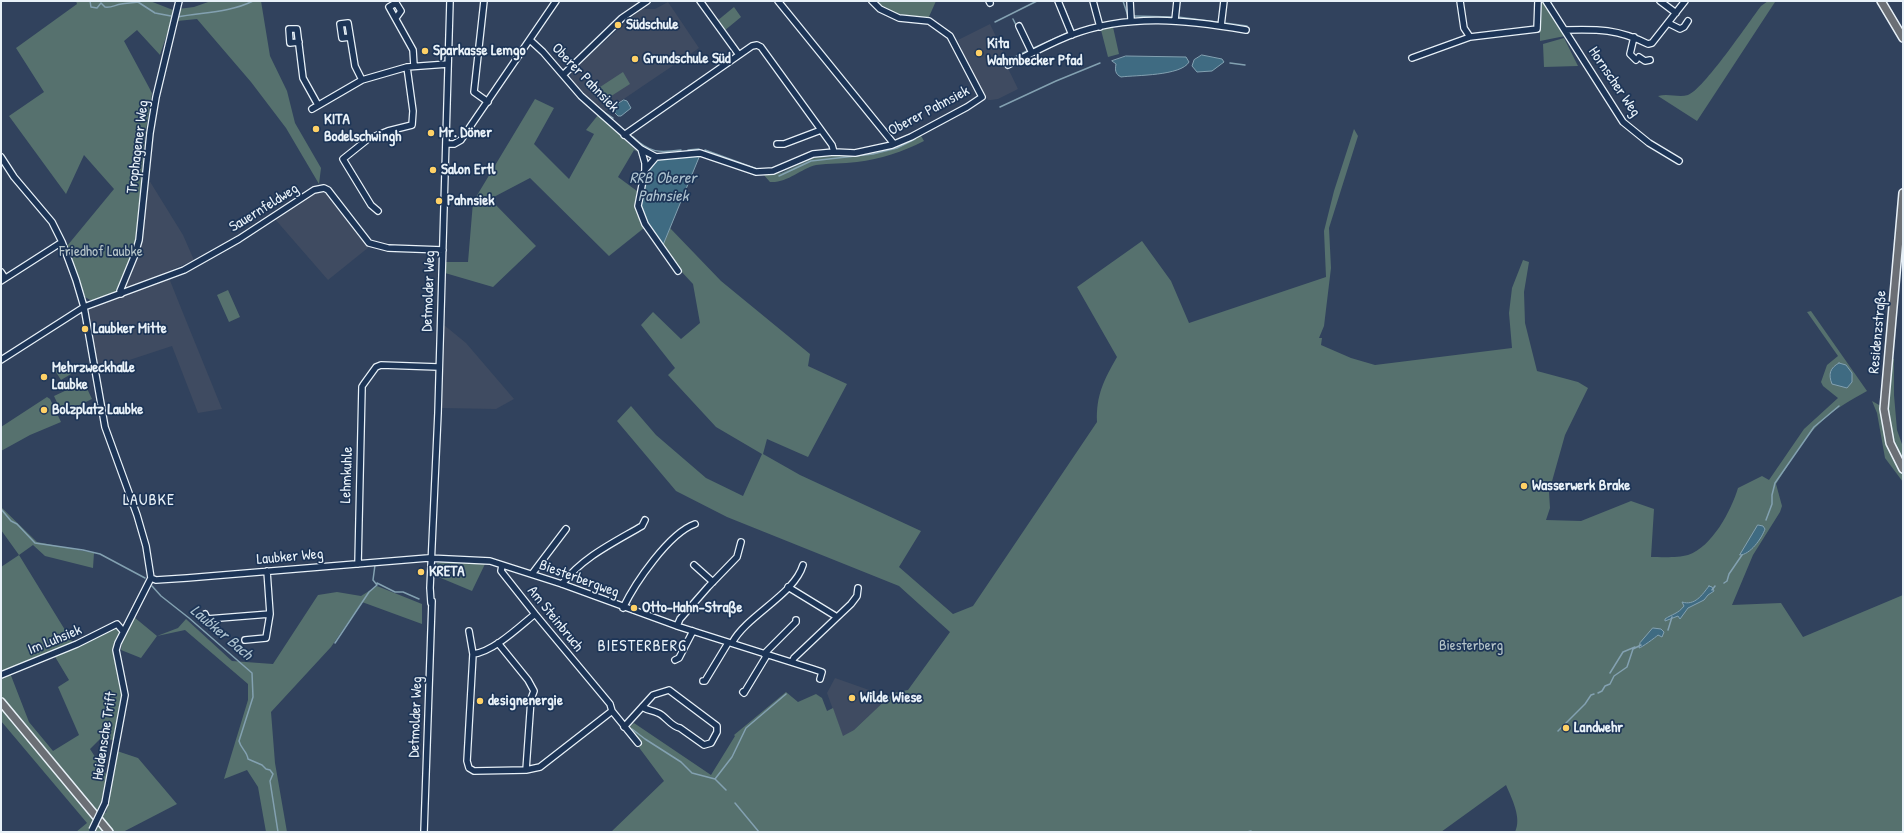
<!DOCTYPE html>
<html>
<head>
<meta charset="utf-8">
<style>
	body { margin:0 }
	#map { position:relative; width:1904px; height:833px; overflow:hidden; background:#31425d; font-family:"Patrick Hand",sans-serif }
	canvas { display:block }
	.frame { position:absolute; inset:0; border:2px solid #e8f1f8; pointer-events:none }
</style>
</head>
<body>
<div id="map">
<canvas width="1904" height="833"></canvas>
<div class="frame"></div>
</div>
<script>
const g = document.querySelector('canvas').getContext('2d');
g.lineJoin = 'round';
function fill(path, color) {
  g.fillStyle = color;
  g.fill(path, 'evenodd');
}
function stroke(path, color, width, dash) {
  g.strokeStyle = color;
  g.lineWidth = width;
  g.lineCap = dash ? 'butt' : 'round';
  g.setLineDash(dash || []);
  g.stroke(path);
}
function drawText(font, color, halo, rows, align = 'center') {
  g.font = font + ' "Patrick Hand",sans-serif';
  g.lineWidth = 3.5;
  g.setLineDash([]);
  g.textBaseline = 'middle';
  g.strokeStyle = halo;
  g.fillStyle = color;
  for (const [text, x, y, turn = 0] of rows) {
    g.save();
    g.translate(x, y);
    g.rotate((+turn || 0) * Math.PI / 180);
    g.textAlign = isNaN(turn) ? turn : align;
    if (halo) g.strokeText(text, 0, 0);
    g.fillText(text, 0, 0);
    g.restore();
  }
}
const built = new Path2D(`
	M668,2L699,48L603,113L572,81L571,75L573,70L641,9H655Z
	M990,24L1006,58L1004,60L1018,89L998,99L991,100H988L962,56L964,55L958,40Z
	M149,180L183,235L194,260L125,290L124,286L142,241Z
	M325,192L369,247L328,280L274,218L316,193Z
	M169,278L183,313L222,409L198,413L172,346L99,370L88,314L91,308Z
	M444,325L466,343L514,399L496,409L441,408Z
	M835,678L889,697L854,730L843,737L827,693Z`);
const green = new Path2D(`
	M76,1H150L173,10L172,19L160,55L137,30L124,41L152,93L145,136L136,240L127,270L116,293L92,301L85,297L67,246L114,189L84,155L66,194L9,116L44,92L16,48L77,4Z
	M211,1H261L270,56L287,91L295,123L321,168L319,184L286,128L251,82L197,19L177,21L178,9L194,7Z
	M877,1H936L928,19C911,16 888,15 877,1Z
	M1540,1H1543L1565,36L1540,41Z
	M1768,1L1775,2L1697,121L1658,96C1669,93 1678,98 1688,95C1703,90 1749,22 1761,6Z
	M734,7L741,17L724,31L717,21Z
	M1113,27L1119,54L1108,57L1101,30Z
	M1564,38L1578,66L1544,67L1543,44Z
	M623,72L630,84L605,100L597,89Z
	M535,99L554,108L534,144L569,179L594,134L586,130L598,115L638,152L634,150L618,177L637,191L635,204L644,228L609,256L530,178L490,199L536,246L493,287L445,273V262H468L473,202Z
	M1354,129L1358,136L1329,228L1331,268L1324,326L1319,338H1322L1321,345L1351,358L1375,365L1512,348L1509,313L1512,288L1523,260L1529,262L1524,292L1525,323L1537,371L1578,382L1588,388L1565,435L1549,492L1550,508L1546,520L1581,521L1631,501L1654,509L1651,557C1661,557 1678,558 1688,555C1712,547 1731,511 1738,488L1762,476L1769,480L1804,429L1838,398L1823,386L1821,382L1827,365L1838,356L1807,312L1811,311L1867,391C1851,400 1832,410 1819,424C1802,440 1789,464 1776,484L1782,506L1780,512L1753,555L1732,605L1781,603L1803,637L1903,595V832H1515C1522,818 1512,799 1506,785L1441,832H611L664,781L626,730L634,723L711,775L735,736L734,735L786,692L798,702L816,694L822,698L827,711L833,708L843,736L854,730L893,693L908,690L950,632L899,586L727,517L676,491L617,421L631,406L656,435L706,478L743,496L762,454L716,427L668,375L675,368L641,325L653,312L681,339L700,323L693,284L678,268L663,245L670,228L721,281L810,354L808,366L847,384L808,457L767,439L763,454L800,475L921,531L899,567L953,614L973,606L1097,422C1096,395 1104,380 1117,357L1077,287L1142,241L1171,281L1189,323L1326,277L1324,231L1334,191Z
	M920,134L924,141C902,152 881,159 857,162C843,164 829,163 816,165C800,169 788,183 770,182L763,174L781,173L815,157L855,155Z
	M228,290L240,317L229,322L217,295Z
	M1891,359H1894V395L1897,430L1903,447V482L1885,458L1877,413L1872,401L1879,405L1887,404Z
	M66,362L71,374L61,380L54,369Z
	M84,382L92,399L62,413L54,396Z
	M47,397L50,399L61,422L30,435L1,451V427Z
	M1,507L37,542L94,553L93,568L45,556L33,545L19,555L73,643L1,672V567L19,555L1,530Z
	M442,562L485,564L472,591L436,576L437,563Z
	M377,586L422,604V624L362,602L331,647L271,712L275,763L287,832H266L258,787L247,770L224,779L248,700V684L185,630L157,636L141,658L121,650L122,642L134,617L157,636L178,628L186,619L232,661L273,664L318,595L337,592L361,596Z
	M117,627L120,632L114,651L123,696L113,740L101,738L90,749L108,777L106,794L99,806L106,813L117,751L138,758L177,804L123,832H76L87,823L1,721V677L10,673L29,722L53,751L79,735L58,687L69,680L54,655Z`);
const water = new Path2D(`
	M1202,55L1222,59L1224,62L1212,71L1197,72L1192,66L1194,60Z
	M1126,56L1186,57L1189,62C1181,76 1136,75 1121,77C1115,74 1115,70 1116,64L1112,61Z
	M624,100L627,101L631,108L621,116H618L613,111V107Z
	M700,155L663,245L642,214L640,206L648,169L656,161L660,159Z
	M1839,363L1846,365L1852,373V382L1847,388L1832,384C1828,374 1830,368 1839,363Z
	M1758,525L1763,526L1765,529C1762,538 1750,555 1740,555Z
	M1709,586L1712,587L1714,591L1708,595L1704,600L1688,608L1680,619L1678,616L1665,621V619C1672,614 1678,614 1684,606L1682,602C1695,606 1702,595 1709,586Z
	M1653,628L1661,629L1664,632L1662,637L1658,635C1656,637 1641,648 1639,648L1640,643Z`);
const stream = new Path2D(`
	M90,1L91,7L97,8L101,3L105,7C111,8 115,5 121,4C127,3 132,3 138,2L155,13L171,16
	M1123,1L1128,16
	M1064,7L1073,29
	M1134,16L1172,17
	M177,17C202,12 229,13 253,1
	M1178,17L1217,22
	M1013,19L1016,25
	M995,22L1037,1
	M1225,23L1247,26
	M1034,48L1067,33
	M1015,57L1027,51
	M1230,63L1245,65
	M1000,107L1056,81L1100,63
	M598,108L613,118
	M633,137C650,153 659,153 681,150
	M688,150L699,149
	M705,150L757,169
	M779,176L811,161L873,154L897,148L915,139
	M1,509L11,521L17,524L35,543L83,550L100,554L145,578
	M1766,520L1772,504V495L1775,483L1814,427L1839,406
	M377,583L395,592H403L419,599
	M1724,583L1727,581L1729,574L1742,555
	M152,586L161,596L189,618L252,673L253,697L239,741C241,749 247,751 248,759L262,765L266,769L270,770L273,774L270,781L278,832
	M1712,590L1715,586
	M1668,630L1672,617
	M335,643L369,592L377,585L373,580L375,565
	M1610,673L1623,652L1635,647
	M1598,693L1602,691L1605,686L1610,684L1614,676L1627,667L1633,649L1641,645
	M632,729L645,739L681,762L692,773L715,779L726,790
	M1558,731L1585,704L1591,695L1594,694
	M715,779L732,757L746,728L786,694
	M735,803L759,832
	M1247,832L1251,831`);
const minor = new Path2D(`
	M484,1L474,92L488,102
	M700,1L739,55
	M778,1L894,144
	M989,1L990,3
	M1058,1L1072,35
	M1093,1L1100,27
	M1130,1L1131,20
	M1460,1L1464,28L1470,37L1537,29L1538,1
	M1546,1L1623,122L1649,143L1679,161
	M1660,1L1676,13
	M396,18L401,11L396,3L389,7L413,50L414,66
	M1175,20L1177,1
	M1668,23L1680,29L1684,27L1688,21
	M1019,26L1032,53
	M1221,26L1224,1
	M1565,30C1598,29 1618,29 1648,44L1652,43L1685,1
	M350,37L342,38L340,24L348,23L355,66L362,80
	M1634,37L1630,54L1636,60
	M530,40L543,52L581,96L641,149L656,157L700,153L756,172L773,171L813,154L834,152L855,153L892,145L911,137L967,107L982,97L950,36L929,21L899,18L880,9L872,1
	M299,42L290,43L289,29H297L303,78L318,105
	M1639,57L1645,61L1650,60
	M1412,58L1470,37
	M1008,65C1029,55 1050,43 1071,35C1129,13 1187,20 1246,30
	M563,75L622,18L647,1
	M312,109L362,80L407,67L448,64
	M624,135L752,46L757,45L761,47L832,145L834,152
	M446,144H454L461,140L556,1
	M777,144H784L821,130
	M641,149L645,163V170
	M1,157L14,177L52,222L62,242L76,280L84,307L105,427L137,515L146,546L151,578
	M656,157L645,170L638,206L645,224L678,271
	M378,211L371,205L343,159L368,139L388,131L412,125L413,111L407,67
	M1,272L5,278
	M1,281L62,242
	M121,294L120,291L134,257L139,240L150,133L156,97L179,1
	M1,360L84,307L184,270L239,239L314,190L324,188L328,190L369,243L388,248L443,250
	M363,385L376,367L381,365L438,367
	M358,564L362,387
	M502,565L501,571L535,614L610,704L612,711L638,743
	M694,565L713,582
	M532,574L566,529
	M151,578L156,580L187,578L428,558L490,561L562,584L680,627L813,669L822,672L820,679
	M562,584C583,557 613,543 642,526L645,520
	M788,587L837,617
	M431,603L430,588L438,413L450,1
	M623,608C635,583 669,533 695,524
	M205,614L207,619L270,614
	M535,614C519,627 493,652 473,654L467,761L469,768L474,771L526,770L540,767L612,711
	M677,626L680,619L708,587L737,557L741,542
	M469,631L473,654
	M245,640L266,638L270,614L267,571
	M498,643L528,680L534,691L531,699L526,770
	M732,643C747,615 794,595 803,565
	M764,654L796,622V620
	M675,660L679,658L693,631
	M792,662L794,658L851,604L857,596L858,588
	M1,675L77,644L117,624L123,631
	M703,681H705L728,643
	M743,692L744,693L767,655
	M624,727L653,695L669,690L717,726V732L711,743L704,745L680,728C670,726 666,716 658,713C652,710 649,711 642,707
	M105,803L125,695L116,650L118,643L151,578
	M424,832L432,601`);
const major = new Path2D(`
	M1881,1L1903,38
	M1903,193L1884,409L1890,443L1903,469
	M1,702L109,832`);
const minorBridge = new Path2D(`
	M92,830L105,803`);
const markers = [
	[618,25,4,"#ffd166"],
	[425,51,4,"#ffd166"],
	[979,53,4,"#ffd166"],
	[635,59,4,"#ffd166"],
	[316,129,4,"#ffd166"],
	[431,133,4,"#ffd166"],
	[433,170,4,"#ffd166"],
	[439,201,4,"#ffd166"],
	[85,329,4,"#ffd166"],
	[44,377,4,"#ffd166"],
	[44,410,4,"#ffd166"],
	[1524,486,4,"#ffd166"],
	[421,572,4,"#ffd166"],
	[634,608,4,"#ffd166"],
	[852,698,4,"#ffd166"],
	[480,701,4,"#ffd166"],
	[1566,728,4,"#ffd166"]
];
const poiNames = [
	["Südschule",626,25],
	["Kita",987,44],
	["Wahmbecker Pfad",987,61],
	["Sparkasse Lemgo",433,51],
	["Grundschule Süd",643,59],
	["KITA",324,120],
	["Bodelschwingh",324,137],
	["Mr. Döner",439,133],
	["Salon Ertl",441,170],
	["Pahnsiek",447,201],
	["Laubker Mitte",93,329],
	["Mehrzweckhalle",52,368],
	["Laubke",52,385],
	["Bolzplatz Laubke",52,410],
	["Wasserwerk Brake",1532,486],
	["KRETA",429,572],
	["Otto-Hahn-Straße",642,608],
	["Wilde Wiese",860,698],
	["designenergie",488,701],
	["Landwehr",1574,728]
];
const streetNames = [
	["Oberer Pahnsiek",585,78,46],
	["Hornscher Weg",1614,82,56],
	["Oberer Pahnsiek",929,111,-28],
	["Trophagener Weg",138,147,-83],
	["Sauernfeldweg",264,208,-32],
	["Detmolder Weg",429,291,-88],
	["Residenzstraße",1878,332,-85],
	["Lehmkuhle",347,475,-88],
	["Laubker Weg",290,557,-5],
	["Biesterbergweg",579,579,20],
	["Am Steinbruch",555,619,51],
	["Im Luhsiek",55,640,-22],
	["Detmolder Weg",416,717,-88],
	["Heidensche Trift",105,736,-81]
];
const parkNames = [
	["Friedhof Laubke",101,252],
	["Biesterberg",1471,646]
];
const waterNames = [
	["RRB Oberer",663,179],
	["Pahnsiek",663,197],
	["Laubker Bach",221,633,40]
];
const neighbourhoodNames = [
	["LAUBKE",149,501],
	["BIESTERBERG",642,647]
];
fill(built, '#3f4b61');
fill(green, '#56716e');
fill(water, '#3f6b82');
stroke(water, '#83a1b1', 1);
stroke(stream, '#83a1b1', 1.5);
stroke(minor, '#e8f1f8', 8);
stroke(major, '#e8f1f8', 10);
stroke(minor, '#1d3557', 5.5);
stroke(major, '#6b6f75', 7);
stroke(minorBridge, '#e8f1f8', 8, []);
stroke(minorBridge, '#1d3557', 5.5);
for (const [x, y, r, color] of markers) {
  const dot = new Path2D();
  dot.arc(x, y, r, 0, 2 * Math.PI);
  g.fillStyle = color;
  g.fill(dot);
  stroke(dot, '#1d3557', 1.5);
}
drawText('bold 15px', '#e8f1f8', '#1d3557', poiNames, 'left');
drawText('15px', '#e8f1f8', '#1d3557', streetNames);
drawText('15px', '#b5c4c8', '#1d3557', parkNames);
drawText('italic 16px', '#adc2cf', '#1d3557', waterNames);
g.letterSpacing = '1px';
drawText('16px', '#e8f1f8', '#1d3557', neighbourhoodNames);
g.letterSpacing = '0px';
</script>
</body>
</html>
